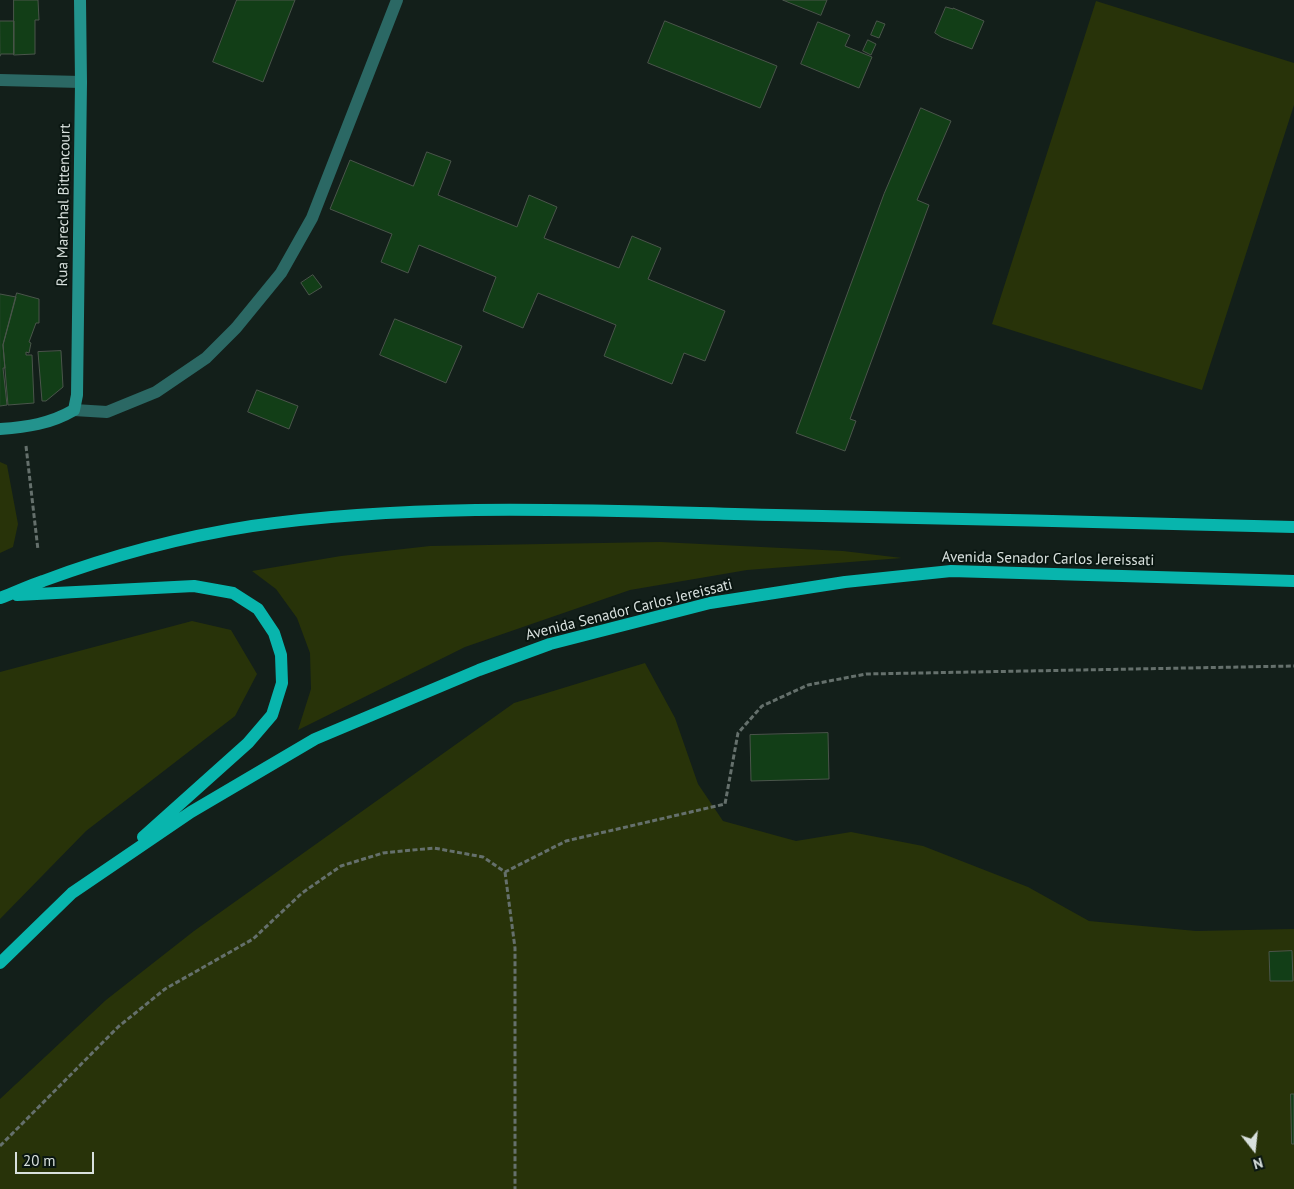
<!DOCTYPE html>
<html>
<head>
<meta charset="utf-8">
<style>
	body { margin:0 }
	#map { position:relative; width:1294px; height:1189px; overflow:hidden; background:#131f1a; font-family:"PT Sans",sans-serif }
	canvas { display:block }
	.north { position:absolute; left:1229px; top:1124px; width:50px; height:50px; -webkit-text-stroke:4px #0a1611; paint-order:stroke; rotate:164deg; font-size:14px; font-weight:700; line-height:20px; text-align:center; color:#d8e0dd }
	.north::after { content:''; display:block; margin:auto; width:18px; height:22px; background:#d8e0dd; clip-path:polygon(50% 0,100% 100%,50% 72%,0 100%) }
	.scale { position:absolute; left:15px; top:1152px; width:79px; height:22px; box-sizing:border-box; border:2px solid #d8e0dd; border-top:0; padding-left:6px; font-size:15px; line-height:18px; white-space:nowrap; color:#d8e0dd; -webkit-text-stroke:4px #0a1611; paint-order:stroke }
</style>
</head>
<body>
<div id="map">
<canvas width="1294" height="1189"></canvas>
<div class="north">N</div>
<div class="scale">20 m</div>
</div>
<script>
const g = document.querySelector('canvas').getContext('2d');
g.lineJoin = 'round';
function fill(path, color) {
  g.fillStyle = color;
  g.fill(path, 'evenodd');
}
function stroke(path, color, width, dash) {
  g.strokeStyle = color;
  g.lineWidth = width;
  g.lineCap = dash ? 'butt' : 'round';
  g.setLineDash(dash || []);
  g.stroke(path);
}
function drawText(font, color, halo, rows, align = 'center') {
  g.font = font + ' "PT Sans",sans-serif';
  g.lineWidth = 4;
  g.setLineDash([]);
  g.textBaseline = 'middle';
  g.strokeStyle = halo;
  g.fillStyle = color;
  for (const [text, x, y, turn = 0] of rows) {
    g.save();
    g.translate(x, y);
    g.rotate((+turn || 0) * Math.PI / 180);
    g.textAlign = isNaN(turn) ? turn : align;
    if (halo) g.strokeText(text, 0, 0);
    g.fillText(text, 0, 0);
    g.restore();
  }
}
const green = new Path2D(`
	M1096,1L1294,63V105L1202,390L992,324Z
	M0,462L7,465L18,524L13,547L0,553Z
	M660,542L843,551L902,558L747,570L630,590L465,647L298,730L311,689L310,653L297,618L276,589L252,571L341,556L430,546Z
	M192,621L231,630L257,674L235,716L86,831L0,919V672Z
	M645,663L675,718L698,784L723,821L796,841L851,832L923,846L1028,887L1089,921L1196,931L1294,929V1189H0V1099L106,1000L194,931L514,703Z`);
const building = new Path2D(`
	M14,0H38L39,20H35V54L14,55Z
	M237,0H295L263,82L213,62Z
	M783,0H827L821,15Z
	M946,7L953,9V8L984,21L972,49L941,37L935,33Z
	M0,21H14V54H1L0,56Z
	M665,21L777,66L760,108L648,63Z
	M877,21L885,24L879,38L871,35Z
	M818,22L850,35L845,46L872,57L859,88L801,64Z
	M868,40L876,44L871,55L863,51Z
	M921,108L951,121L917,200L929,205L850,419L856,421L845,451L796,433L884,194Z
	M427,152L451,161L438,195L517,227L529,195L557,207L544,238L619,268L632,236L661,248L648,279L725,311L705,361L684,353L672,384L604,356L616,325L538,293L523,328L483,311L496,277L419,245L408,273L381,262L392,234L330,209L350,160L413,186Z
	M313,275L322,287L309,295L301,283Z
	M17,293L39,299V323H36L29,342L31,343L29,353L26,352V355H32L34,403L8,405L3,345Z
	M0,294L16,297L3,345L5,368H3L7,405L0,406Z
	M395,319L462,346L446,383L380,355Z
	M61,351L63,387L46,401H42L38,352Z
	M257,390L298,406L289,429L248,412Z
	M828,733L829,779L751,781L750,735Z
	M1292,951L1293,981H1270L1269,952Z
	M1291,1094H1294V1144H1292Z`);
const path = new Path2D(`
	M26,446L38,550
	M505,872L515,948V1189
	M0,1146L118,1027L165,989L253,939L302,893L341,866L383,853L434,848L483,857L505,872L566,841L725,804L738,733L762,706L808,685L866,674L1294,666`);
const service = new Path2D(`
	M74,410L107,412L156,392L206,358L236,328L281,273L312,218L397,0`);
const minor = new Path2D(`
	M0,80L81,82`);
const secondary = new Path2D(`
	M0,429C27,427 50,424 74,410L77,395L81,82L80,0`);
const primary = new Path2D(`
	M17,595L194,586L233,593L258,609L274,633L281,655L282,683L272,715L248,743L143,837
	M0,598C14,593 28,586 43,581C110,556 181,537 252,526C425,501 602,511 776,515C949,519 1121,522 1294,527
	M0,963L72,893L191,812L315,739L479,670L550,644L710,603L845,582L951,571L1294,581`);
const streetNames = [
	["Rua Marechal Bittencourt",64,205,-89],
	["Avenida Senador Carlos Jereissati",1048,559,1],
	["Avenida Senador Carlos Jereissati",629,610,-14]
];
fill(green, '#283309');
fill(building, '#123e17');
stroke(building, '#4a554b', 1);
stroke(path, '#65706c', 3, [5, 2.5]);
stroke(service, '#2b6864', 12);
stroke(minor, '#2b6864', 12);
stroke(secondary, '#23938d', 12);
stroke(primary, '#08b5ad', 12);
drawText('15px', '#d8e0dd', '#0a1611', streetNames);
</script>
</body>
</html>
